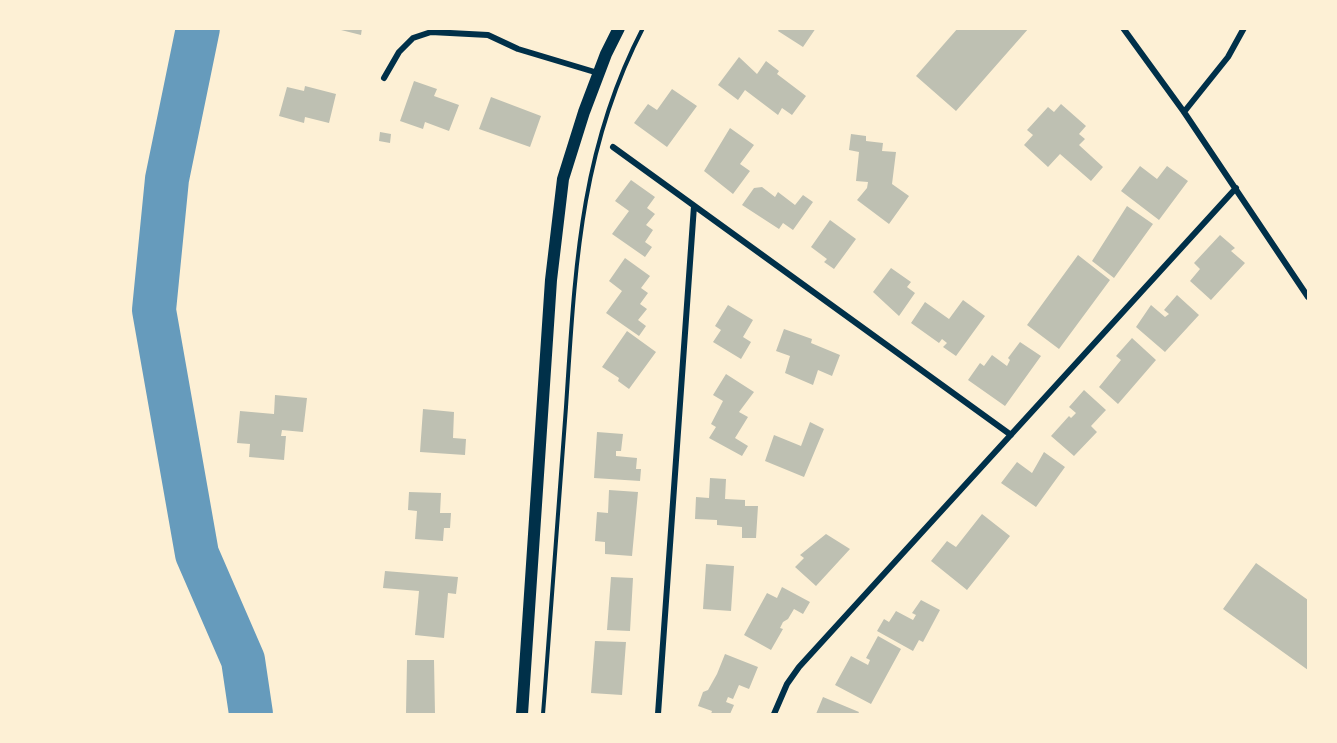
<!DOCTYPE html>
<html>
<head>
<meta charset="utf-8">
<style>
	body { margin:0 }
	#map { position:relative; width:1337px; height:743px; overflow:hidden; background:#fdf0d5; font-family:"Space Grotesk",sans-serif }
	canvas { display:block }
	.frame { position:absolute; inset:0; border:30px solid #fdf0d5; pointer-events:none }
</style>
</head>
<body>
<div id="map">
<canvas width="1337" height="743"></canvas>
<div class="frame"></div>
</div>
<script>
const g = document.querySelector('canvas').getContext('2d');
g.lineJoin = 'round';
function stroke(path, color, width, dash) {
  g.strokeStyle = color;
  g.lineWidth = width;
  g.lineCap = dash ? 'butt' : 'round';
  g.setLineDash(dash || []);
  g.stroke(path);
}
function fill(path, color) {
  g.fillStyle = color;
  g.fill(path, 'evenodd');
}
const river = new Path2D(`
	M198,28L167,179L154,310L197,554L243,660L251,714`);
const building = new Path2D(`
	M333,28H362L361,35Z
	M780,28H816L803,47L778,31Z
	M958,28H1029L956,111L916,76Z
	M739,57L757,74L766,61L779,71L777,74L806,96L792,115L782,108L778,115L745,90L738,100L718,85Z
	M414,81L437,89L434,96L459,105L449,131L425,122L423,129L400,121Z
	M305,86L336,94L329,123L305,117L304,123L279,116L287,87L304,91Z
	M672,89L697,106L667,147L634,123L648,104L657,110Z
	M491,97L541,116L530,147L479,129Z
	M1061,104L1086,126L1079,134L1085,139L1079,145L1103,167L1091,181L1060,154L1048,167L1024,145L1033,135L1027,130L1048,107L1054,112Z
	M730,128L754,145L740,164L750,171L733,194L704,171Z
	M380,132L391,134L390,143L379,141Z
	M851,134L866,136V141L883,143L882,151L896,152L892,184L909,196L889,224L857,200L867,188L868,182L856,181L859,152L849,150Z
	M1140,166L1157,179L1167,166L1188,181L1159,220L1121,191Z
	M631,180L655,197L647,208L655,214L646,225L653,230L645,242L652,247L645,257L612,234L629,211L615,201Z
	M762,187L775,197L778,192L795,205L803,195L813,202L793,230L783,223L779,229L742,205L754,188Z
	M1127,206L1153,224L1114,278L1092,261Z
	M830,220L856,239L834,269L824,262L827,259L811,247Z
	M1220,235L1235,248L1231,251L1245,263L1211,300L1190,281L1200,269L1194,263Z
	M1078,255L1110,280L1059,349L1027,325Z
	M625,258L650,276L641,288L648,293L640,304L647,309L638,320L646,326L639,336L606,313L622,291L609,281Z
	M891,268L911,282L907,287L915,293L899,316L873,292Z
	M1177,295L1199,315L1165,352L1136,327L1151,305L1165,317L1169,314L1164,310Z
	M963,300L985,316L956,356L943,347L947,343L942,339L939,343L911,323L925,302L949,319Z
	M728,305L753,320L743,337L751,342L741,359L713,342L721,330L715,326Z
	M784,329L812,339L811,343L840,355L832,376L818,370L813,385L785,373L790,356L776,351Z
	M627,331L656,352L629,389L618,381L619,378L602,367Z
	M1132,338L1156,360L1118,404L1099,387L1121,360L1116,356Z
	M1020,342L1041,356L1005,406L968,380L980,363L984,366L992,355L1007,366L1010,360L1008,358Z
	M726,374L754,392L739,412L748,417L735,438L748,446L742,456L709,438L716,427L711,424L723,401L713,395Z
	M1084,390L1106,410L1091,426L1097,432L1074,456L1051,436L1069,416L1071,418L1076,413L1069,407Z
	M275,395L307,398L303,432L282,430L281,436H286L284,460L249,457L250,444L237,443L240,411L274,414Z
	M423,409L454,412L453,438L466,439L465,455L420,452Z
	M810,422L824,429L804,477L765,461L774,435L801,446Z
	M597,432L623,434L621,451H616V456L637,458L636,469H641L640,481L594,478Z
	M1044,452L1065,467L1036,507L1001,483L1017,462L1032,473Z
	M710,478L726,479L725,499L745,500V506H758L756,538H742V527L717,525V520L695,519L696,497L709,498Z
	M609,490L638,492L632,556L605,554V542L595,541L597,512L608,513Z
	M409,492L441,493L440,513H451L450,528H444L443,541L415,539L417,511L408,510Z
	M982,514L1010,536L967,590L931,561L947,541L956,547Z
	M826,534L850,549L816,586L795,567L804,558L800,555Z
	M1256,563L1308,600V670L1223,609Z
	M706,564L734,566L731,611L703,609Z
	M385,571L458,577L456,594L448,593L444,638L415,635L419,591L383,588Z
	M611,577L633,578L630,631L607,630Z
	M782,587L810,602L803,614L794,609L788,619L783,622L780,628L783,629L771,650L744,635L767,593L777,598Z
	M921,600L940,610L923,642L919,640L913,651L877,631L884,619L889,622L896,611L913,620L916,615L912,613Z
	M878,636L901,649L871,704L835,685L851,656L868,665L870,660L866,658Z
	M595,641L626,642L622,695L591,693Z
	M725,654L758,667L749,689L739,685L733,699L728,697L726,702L734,705L730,714H711L712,711L698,706L703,692L708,690L717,674Z
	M407,660H434L435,714H406Z
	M823,697L859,712L858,714H816Z`);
const path = new Path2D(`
	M543,714C551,612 558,510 566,407C575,272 579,151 643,28`);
const minor = new Path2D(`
	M1123,28L1184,112L1308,297
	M384,78L399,52L413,38L431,32L488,35L518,49L598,73
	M1184,112L1228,57L1244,28
	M613,147L1011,435
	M658,714L694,206
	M774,714L787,684L799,667L1236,188`);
const secondary = new Path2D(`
	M522,714L551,280L563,179L584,112L606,54L619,28`);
stroke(river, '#669bbc', 44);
fill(building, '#bec0b2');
stroke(path, '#003049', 4);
stroke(minor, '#003049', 6);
stroke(secondary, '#003049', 12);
</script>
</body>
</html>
